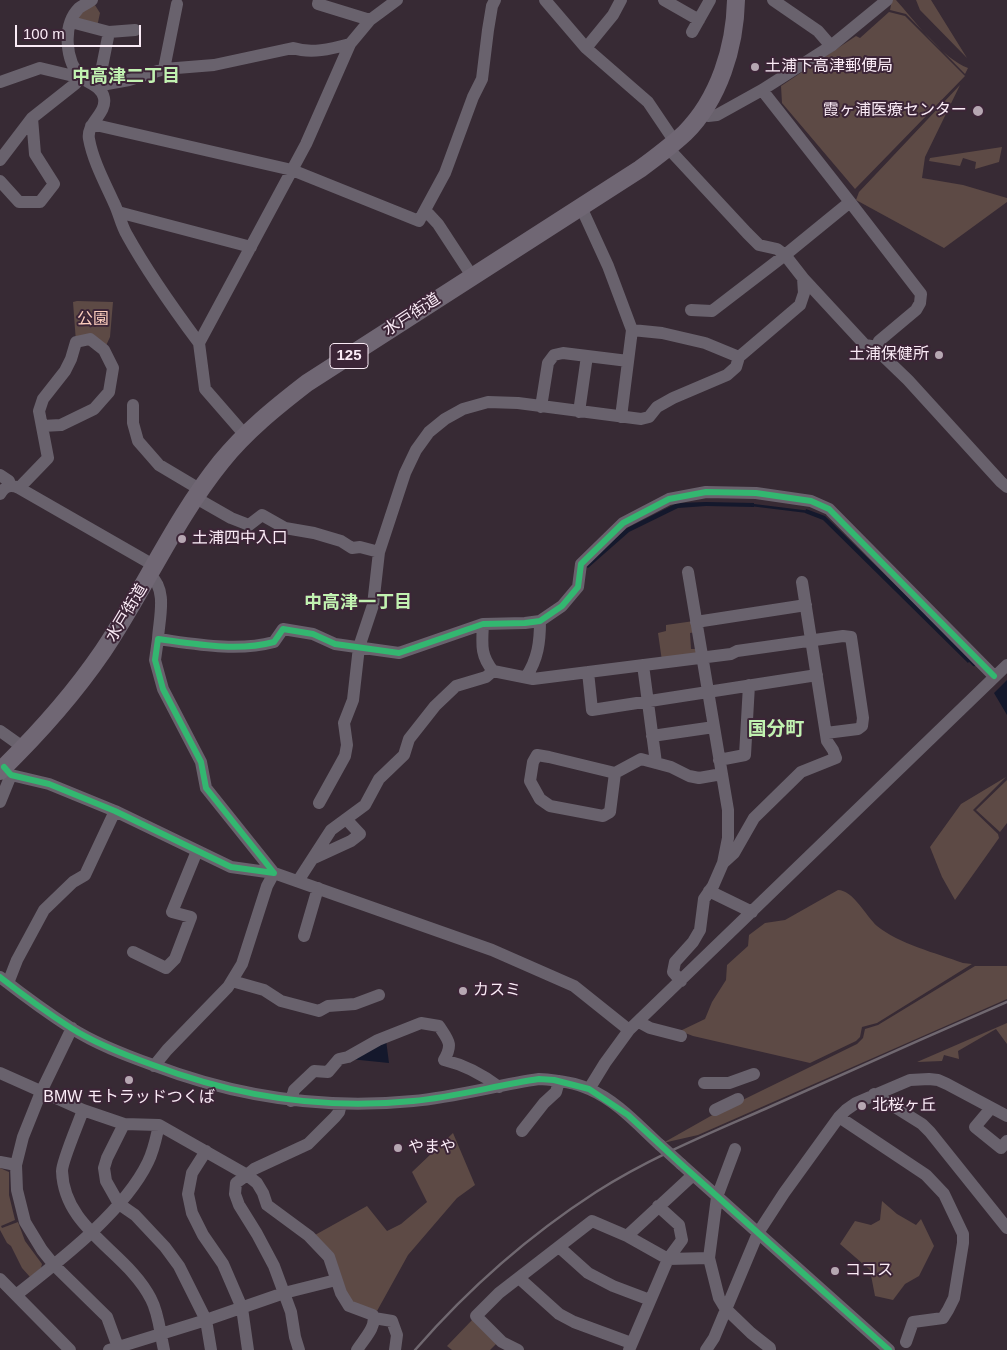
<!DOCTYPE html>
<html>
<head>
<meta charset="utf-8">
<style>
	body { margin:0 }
	#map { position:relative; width:1007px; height:1350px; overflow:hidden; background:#372a34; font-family:Arial,sans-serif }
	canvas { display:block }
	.scale { position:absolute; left:15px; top:25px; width:126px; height:22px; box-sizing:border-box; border:2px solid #faebf6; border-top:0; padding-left:6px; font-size:15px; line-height:18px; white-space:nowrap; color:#faebf6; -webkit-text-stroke:4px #3c2537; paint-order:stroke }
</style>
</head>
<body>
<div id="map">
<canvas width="1007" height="1350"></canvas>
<div class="scale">100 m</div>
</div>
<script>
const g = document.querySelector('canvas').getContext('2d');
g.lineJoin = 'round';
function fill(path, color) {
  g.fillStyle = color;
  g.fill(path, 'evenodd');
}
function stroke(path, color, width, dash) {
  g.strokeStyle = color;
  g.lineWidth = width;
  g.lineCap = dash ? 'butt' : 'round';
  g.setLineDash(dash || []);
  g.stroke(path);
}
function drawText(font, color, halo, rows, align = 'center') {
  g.font = font + ' Arial,"Noto Sans JP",sans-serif';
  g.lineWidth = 4;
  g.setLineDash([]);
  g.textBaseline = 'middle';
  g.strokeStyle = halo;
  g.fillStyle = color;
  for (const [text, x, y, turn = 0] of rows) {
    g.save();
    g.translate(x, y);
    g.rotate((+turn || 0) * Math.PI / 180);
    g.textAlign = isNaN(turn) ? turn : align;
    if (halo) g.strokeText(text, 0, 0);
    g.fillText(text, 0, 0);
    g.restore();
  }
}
const green = new Path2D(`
	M892,0H896C914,20 943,59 968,68L965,74L906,14L890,10Z
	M916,0H931L967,58L920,10Z
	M93,2L100,13L97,27L74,21Z
	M889,12L905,16L965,76L855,189L782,103L781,86L856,36L860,38Z
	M960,85L925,157L922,178L963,185L1007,198V202L944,248L856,200L859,192Z
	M1002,147L999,162L975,169L976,162L963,158L960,166L929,161L930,158Z
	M77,301L113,302L110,337L104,350L76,342L73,302Z
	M694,621L696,632L690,633L691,649H698L699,654L662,661L658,633L666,631V625Z
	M1006,777L973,810L998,834L999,838L955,900L942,877L930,847L961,804Z
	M1007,780V823L1000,832L976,810Z
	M838,890C853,890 866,916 877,926C899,944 936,953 963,963L972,964L877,1023L862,1027L860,1037L856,1041L810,1063L693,1036L680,1031L705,1019L712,1002L726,980L727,965L748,946L749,935L765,923L785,920Z
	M975,966H1007V999L698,1135L663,1143L716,1113L857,1044L863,1038L865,1029L878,1025Z
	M1007,1023V1044L996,1029L958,1051L959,1059L944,1055L942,1061L917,1062Z
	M453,1133L475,1185L457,1198L408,1255L377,1311L352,1302L315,1235L367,1206L387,1231L401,1224L427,1202L412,1172Z
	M0,1168L9,1172V1195L15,1220L1,1226L2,1228L18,1222L25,1241L42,1264L41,1268L30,1277L22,1268L11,1246L7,1243L0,1230Z
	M882,1201L897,1214L916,1225L921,1219L934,1246L919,1276L905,1284L893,1300L875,1296L870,1270L840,1244L855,1221L871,1225L880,1220Z
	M474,1318L497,1343L490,1350H452L447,1346Z`);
const water = new Path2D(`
	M706,502L754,503V507L706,506L678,508L629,532L588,568L585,565L627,528L677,503Z
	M806,509L825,516L971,659L968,663L823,520L805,513Z
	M1007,680V715L994,693Z
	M386,1040L389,1063L350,1059Z`);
const stream = new Path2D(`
	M752,505L809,512
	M968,659L974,665`);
const minor = new Path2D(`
	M92,0C88,3 83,5 79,8C62,25 65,62 82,78C90,84 102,87 104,98C107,114 86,123 89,139C93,161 105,183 114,203C119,213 121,225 127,235C148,273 173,308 199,343
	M319,0L318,4L370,20
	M545,0L586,48L648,102L675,142
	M664,0L699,20
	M773,0L818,31L831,46
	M71,22L109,32L135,30
	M692,32L710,0
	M586,48L613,15L621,0
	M164,69L177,4
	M88,79L101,72L109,32
	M0,82L40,68L107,84L129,80L164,69L214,65L293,48C311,54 331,49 350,44
	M762,90L850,202L921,294L920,303L916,310L879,341L877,347L881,354L908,380L1001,482L1007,487
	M701,113L708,116L717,115L762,90L831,46L887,0
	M91,126H100L292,170L419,221L445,173L473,97L482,79L488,30L492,6L495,0
	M668,148L747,233L759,245L777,249L785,255L803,278
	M0,160L32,118L75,84L81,77
	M0,181L19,202H40L54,184L35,154L32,118
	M581,207L608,266L632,330L662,333L705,343L739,357L800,305L804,293L803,278L865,345L877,347
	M425,210L438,224L472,276
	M118,212L251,247
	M691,310L712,311L785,255L850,202
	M133,405V423L138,441L159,465L201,490
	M541,407L548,363L554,355L563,353L628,361
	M579,412L587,356
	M621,417L632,330
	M245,435L205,389L199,343L306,144L350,44L370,20L397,0
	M0,475L9,481L10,486
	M19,488L48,458L39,411L43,399L65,371L71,359L76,342L90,339L104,350L113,368L109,392L94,409L61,425L42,426
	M0,494C5,486 10,484 19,488L155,566
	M196,498L231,518L249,525L262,515L285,528L314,533L341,541L352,548L360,547L379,552
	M150,575C168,590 159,618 158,639
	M696,622L806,605
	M483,624C482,644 480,655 493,671L533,679L731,654L737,651L843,636L851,637L863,718L862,726L858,729L826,733
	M643,665L656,763
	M588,672L592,710L817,675
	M526,677C538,659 540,642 540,621
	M0,731L24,748
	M652,736L714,727
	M719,760L745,755L749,685
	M4,767L11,775L49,784L115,811L231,867L274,873L206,788L201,762L163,689L155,660L158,639C195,644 237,652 274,642L283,629L313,634L335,644L399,653L483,624L525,623L540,621L562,606L578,587L581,564L623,523L669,499L706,492L756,493L811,501L829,509L994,676
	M615,773L549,757L537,755L533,762L530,781L540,799L550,806L603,816L610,812L615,773L641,759L671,767L689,776L699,778L722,774
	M0,802L11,775
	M319,803L345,756L347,745L344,723L353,700L359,647L373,605L379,552L405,473L416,450L429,432L445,419L463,409L488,402L518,403L641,419L649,417L657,407L673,398L727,375L736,367L739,357
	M314,858L351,841L360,834L346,819
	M723,863L734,853L754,818L801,772L836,758L833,750L827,741L802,582
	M298,881L331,830L365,805L379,779L404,755L409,739L435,706L456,686L486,677L493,671
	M709,891L752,912
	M304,936L318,888
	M133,952L166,968L175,959L191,917L172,912L197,851
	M0,977C23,995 46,1012 71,1028C96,1044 125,1055 153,1065C237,1097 323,1110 413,1101C456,1097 497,1085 539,1079C556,1080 574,1082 589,1089C617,1101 638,1125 660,1145
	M232,981L264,990L281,1001L319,1011L328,1006L355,1004L379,995
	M681,981L673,972L675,962L693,942L700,930L704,899L713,886L723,863L728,838V810L688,572
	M8,983L17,960L44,910L73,882L85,875L115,811
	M639,1022L650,1028L681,1036
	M72,1028L41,1092L23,1137L16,1165L17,1190L25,1222L42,1250L54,1265L107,1317L119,1350
	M154,1066L167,1050L228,987L242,964L267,886L274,873L492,950L574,986L629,1030
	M0,1073L83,1110L124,1124L159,1125L247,1175L254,1169L308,1144L335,1117L339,1112L341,1104
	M704,1083H729L754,1074
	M589,1089L605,1063L629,1030L1007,665
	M874,1094L922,1124L930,1132L1007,1228
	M291,1101L294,1090L314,1071L328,1072L339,1059L348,1057L378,1040L421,1023L439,1026C449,1041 453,1044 444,1060C465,1065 482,1074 499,1087
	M991,1108L975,1127L1001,1148L1007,1141
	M83,1110C79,1122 62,1161 62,1171C64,1230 127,1251 151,1299C159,1314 160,1333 164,1350
	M715,1110L738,1099
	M839,1117L926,1175L944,1194L963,1234V1243L954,1298L948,1310L943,1318L913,1322L906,1342
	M124,1124L107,1158L104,1168L106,1181L119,1204L135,1215L165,1247L179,1266L206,1320L211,1350
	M522,1131L544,1103L556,1092L559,1081
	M735,1149L717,1197L709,1258L719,1298L725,1308L751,1333L770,1348V1350
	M206,1151L192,1173L188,1194L192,1213L203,1235L223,1264L242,1308L248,1350
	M0,1162L16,1165
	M681,1164L889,1350
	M627,1236L693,1175
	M559,1247L588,1273L613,1286L650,1300
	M519,1278L559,1314L574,1322L631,1343
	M0,1279L70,1350
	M16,1295C59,1261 124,1212 148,1162C154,1150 156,1138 159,1125
	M374,1318L392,1321L397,1335L395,1350
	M109,1350L206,1320L284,1293L336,1280
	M299,1350L295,1337L291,1312L284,1293L274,1266L257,1234L239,1205L235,1194L236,1183L247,1175L257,1183L263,1193L267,1205L309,1236L329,1257L341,1293L349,1306L373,1315C377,1327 363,1340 357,1350
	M518,1350L502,1342L476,1316L499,1293L592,1221L627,1236L668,1259L709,1258
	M629,1350L668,1259L682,1240L679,1225L658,1206
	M706,1350L714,1338L758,1233L784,1193L839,1117L846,1110L856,1103L910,1080L929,1079L938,1080L947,1084L1007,1116`);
const highway = new Path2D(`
	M0,771C38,734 73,695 103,651C144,590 175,519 221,462C246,431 276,407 307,383L640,169C655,158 671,146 685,133C719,99 735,47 736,0`);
const rail = new Path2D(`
	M415,1350C468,1289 528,1236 596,1192C649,1158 708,1134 765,1109C846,1073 926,1037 1007,1002`);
const minorBridge = new Path2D(`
	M660,1145L681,1164`);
const cycleway = new Path2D(`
	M4,767L11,775L49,784L115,811L231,867L274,873L206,788L201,762L163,689L155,660L158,639C195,644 237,652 274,642L283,629L313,634L335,644L399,653L483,624L525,623L540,621L562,606L578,587L581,564L623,523L669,499L706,492L756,493L811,501L829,509L994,676
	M0,977C23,995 46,1012 71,1028C96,1044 125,1055 153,1065C237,1097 323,1110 413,1101C456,1097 497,1085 539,1079L554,1080L589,1089L628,1115L681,1164L889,1350`);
const markers = [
	[755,67,5,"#b6a7b2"],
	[978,111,6,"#b6a7b2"],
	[939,355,5,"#b6a7b2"],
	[182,539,5,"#b6a7b2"],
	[463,991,5,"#b6a7b2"],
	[129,1080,5,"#b6a7b2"],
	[862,1106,5,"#b6a7b2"],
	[398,1148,5,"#b6a7b2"],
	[835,1271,5,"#b6a7b2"]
];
const shields = [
	[349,356,38]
];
const shieldNames = [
	["125",349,356]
];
const poiNames = [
	["土浦下高津郵便局",765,67],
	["霞ヶ浦医療センター",967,111,"right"],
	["土浦保健所",929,355,"right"],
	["土浦四中入口",192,539],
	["カスミ",473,991],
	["BMW モトラッドつくば",129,1098,"center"],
	["北桜ヶ丘",872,1106],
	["やまや",408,1148],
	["ココス",845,1271]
];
const streetNames = [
	["水戸街道",412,315,-33],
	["水戸街道",127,613,-59]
];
const parkNames = [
	["公園",93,320]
];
const neighbourhoodNames = [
	["中高津二丁目",126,77],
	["中高津一丁目",358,603]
];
const quarterNames = [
	["国分町",776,730]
];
fill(green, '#5d4a45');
fill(water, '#14182c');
stroke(stream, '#14182c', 2.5);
stroke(minor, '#69626d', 12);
stroke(highway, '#706774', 18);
stroke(rail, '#706870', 2.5);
stroke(minorBridge, '#69626d', 12);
stroke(cycleway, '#33b770', 6);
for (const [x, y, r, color] of markers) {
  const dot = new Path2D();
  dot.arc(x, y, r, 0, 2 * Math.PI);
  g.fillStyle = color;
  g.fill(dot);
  stroke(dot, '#3c2537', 2);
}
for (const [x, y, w] of shields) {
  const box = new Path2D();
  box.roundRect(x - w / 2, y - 12.5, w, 25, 4);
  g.fillStyle = '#3c2537';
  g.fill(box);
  stroke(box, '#faebf6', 1);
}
drawText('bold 15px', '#faebf6', null, shieldNames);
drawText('16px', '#faebf6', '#3c2537', poiNames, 'left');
drawText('16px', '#faebf6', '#3c2537', streetNames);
drawText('16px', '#fecfbf', '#3c2537', parkNames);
drawText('bold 18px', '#c1f2b1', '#3c2537', neighbourhoodNames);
drawText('bold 19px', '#c1f2b1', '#3c2537', quarterNames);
</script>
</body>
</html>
